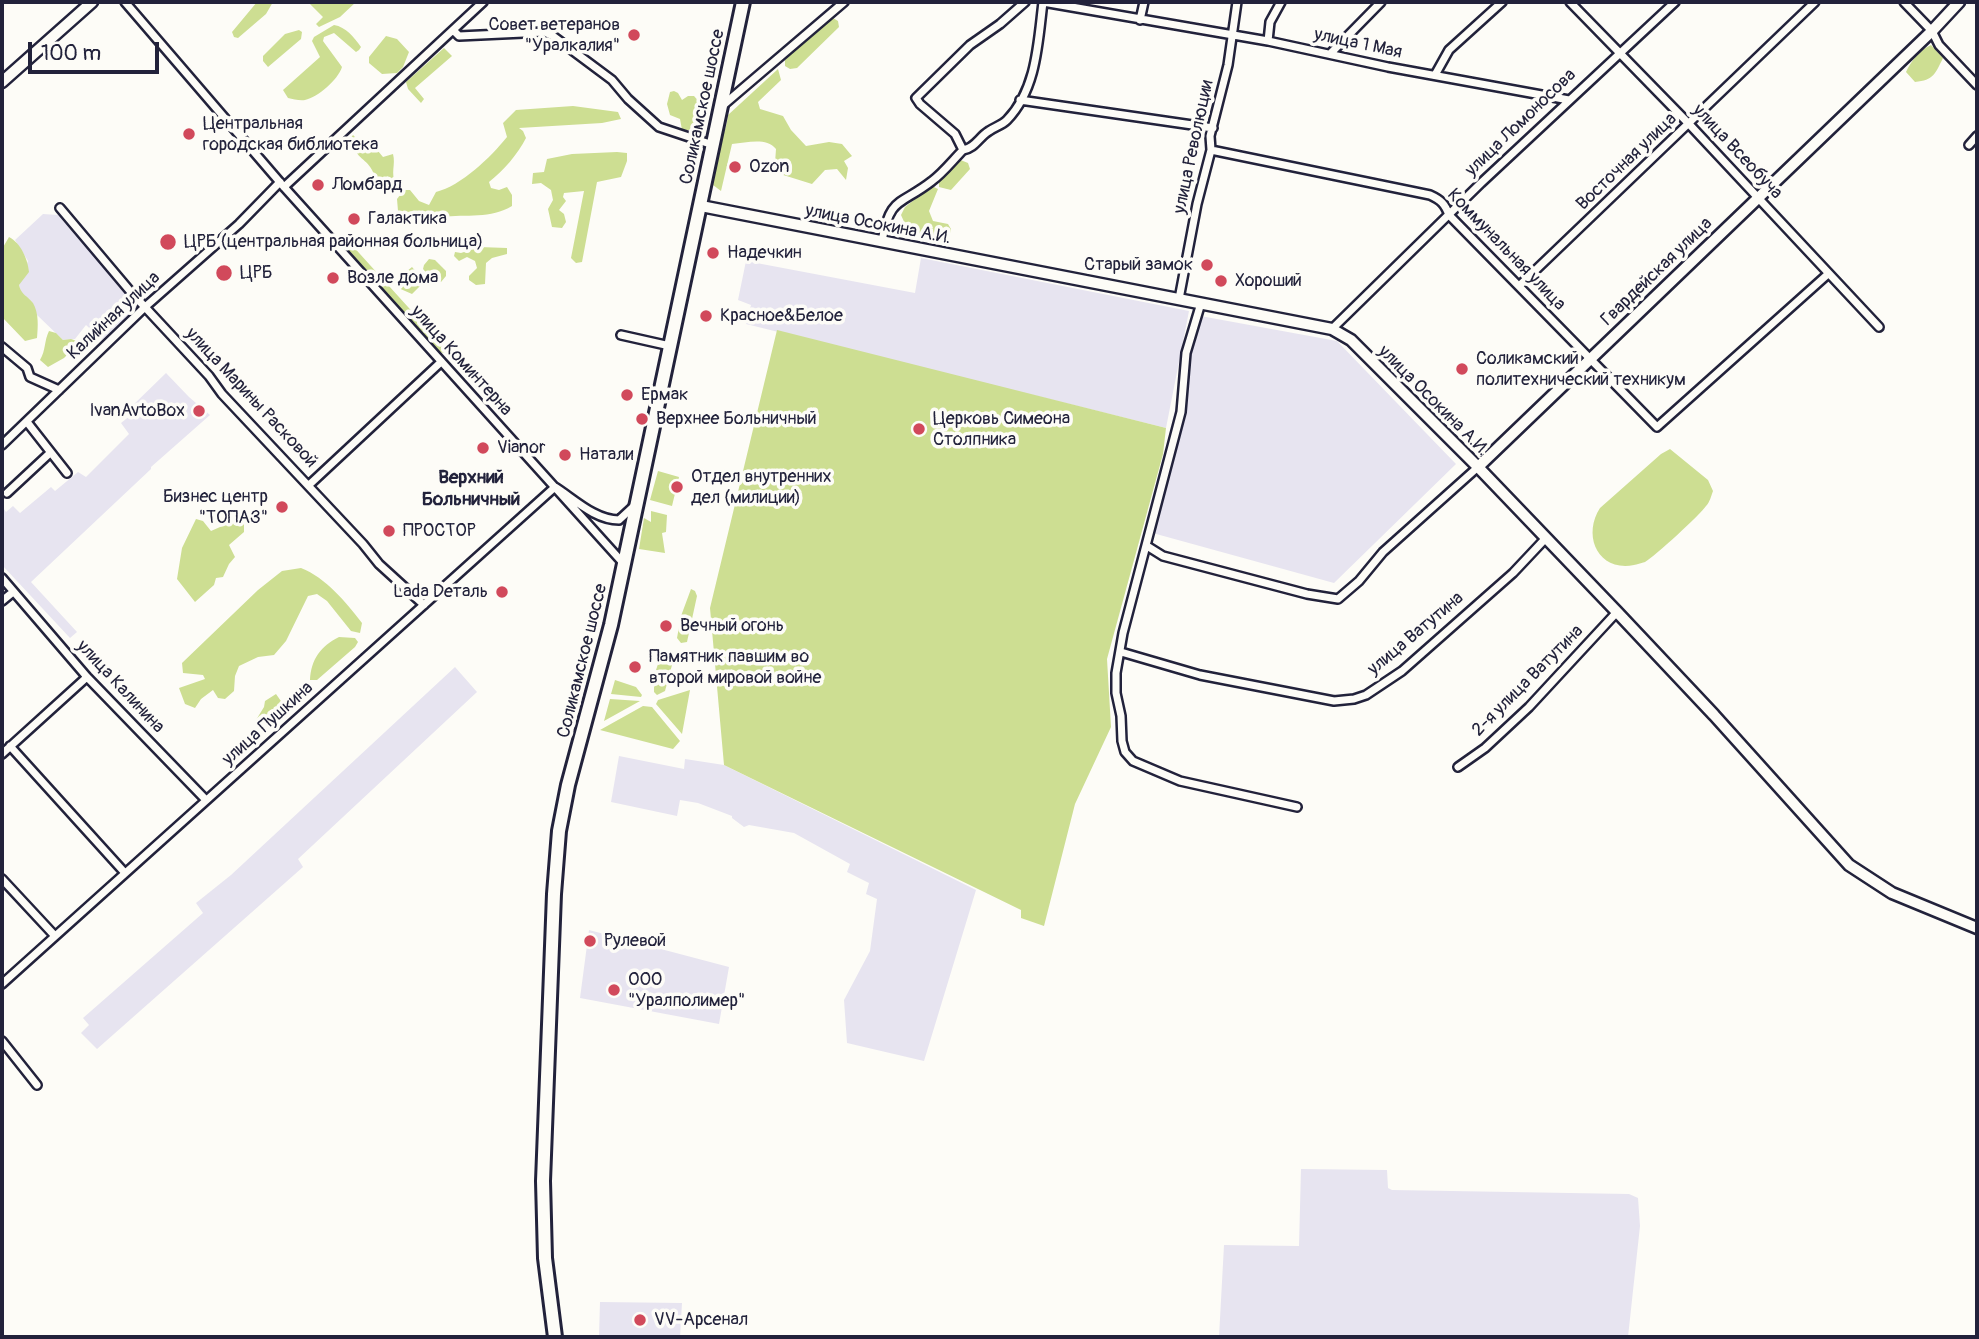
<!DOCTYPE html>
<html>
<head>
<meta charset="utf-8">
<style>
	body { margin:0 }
	#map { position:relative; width:1979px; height:1339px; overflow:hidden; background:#fdfcf7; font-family:Pangolin,sans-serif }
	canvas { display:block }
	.frame { position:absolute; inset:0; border:4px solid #22223b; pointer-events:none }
	.scale { position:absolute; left:28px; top:42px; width:131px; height:32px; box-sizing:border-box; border:4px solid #22223b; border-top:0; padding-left:9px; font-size:21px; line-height:24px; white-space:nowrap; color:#22223b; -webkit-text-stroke:5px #fdfcf7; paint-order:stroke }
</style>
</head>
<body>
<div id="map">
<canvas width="1979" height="1339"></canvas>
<div class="frame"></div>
<div class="scale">100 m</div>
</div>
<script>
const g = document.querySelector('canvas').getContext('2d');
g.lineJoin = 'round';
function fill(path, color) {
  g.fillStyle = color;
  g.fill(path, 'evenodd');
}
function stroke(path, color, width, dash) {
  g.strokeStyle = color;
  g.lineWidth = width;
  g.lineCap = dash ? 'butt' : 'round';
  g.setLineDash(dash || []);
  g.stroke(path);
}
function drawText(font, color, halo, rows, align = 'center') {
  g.font = font + ' Pangolin,sans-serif';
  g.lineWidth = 7;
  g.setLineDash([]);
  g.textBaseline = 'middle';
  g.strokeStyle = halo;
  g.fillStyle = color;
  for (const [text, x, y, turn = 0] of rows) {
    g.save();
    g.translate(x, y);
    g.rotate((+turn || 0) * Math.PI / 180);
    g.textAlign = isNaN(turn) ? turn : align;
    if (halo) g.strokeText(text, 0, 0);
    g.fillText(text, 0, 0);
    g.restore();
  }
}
const built = new Path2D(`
	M43,214L58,215L138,307L102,340L86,325L75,339L63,340L37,315L32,302L21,292L19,285L28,261L15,240Z
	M921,258L1189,311L1166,428L746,324L751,305L738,300L746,261L915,293Z
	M1195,315L1337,341L1456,464L1334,583L1149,532Z
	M166,373L189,397L210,415L151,467V469L31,582L77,632L70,638L2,565V506L6,512L13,506L20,513L51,487L55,491L78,472L86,477L129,434L121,423L131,415L128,410Z
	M455,667L477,692L298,859L303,867L97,1049L81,1033L89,1025L83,1018L203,913L196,903L231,875Z
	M619,756L684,769L685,759L724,765L976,890L924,1061L847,1043L844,1000L870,951L877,899L866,894L869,883L847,872L850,864L794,833L749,825L744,827L732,818V816L698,803L680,800L677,816L611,802Z
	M589,930L729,967L719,1024L580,998Z
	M1301,1169L1387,1170L1388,1188L1392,1190L1629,1194L1638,1198L1640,1226L1628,1337H1219L1224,1245L1299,1246Z
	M600,1302L682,1303L680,1337H599Z`);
const green = new Path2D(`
	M257,2H273L266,14L238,38L234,37L232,32Z
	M308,2H356L340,17L319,27L316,24L323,17Z
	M833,18L838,21L839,27L797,68L790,69L785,66V60L790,55L830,19Z
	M334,25C346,27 354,37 361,47L359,50L356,52L334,33L324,37L323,41L342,67C338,80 318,97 305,100C300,101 293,99 288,98L283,90L320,57L312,41L314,37Z
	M299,30L302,32L301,39L268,67L263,61V56L285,34Z
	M386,36L397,39L409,52L403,67L397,73L382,74L369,63V57Z
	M1931,45L1943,58C1935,74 1934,80 1915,82L1906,72C1910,62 1921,49 1931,45Z
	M444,48L452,56L415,88L424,99L421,103L408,89L406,82Z
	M778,69L781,80L758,102L760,109L783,116L791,130L806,146L829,142L842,144L852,156L844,161L848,168L846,180L837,169L825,170L812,184L780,174L775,163L776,149C766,137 747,143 732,144L721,191L713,185C715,170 717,153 722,138C725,129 727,125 728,115Z
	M674,91L678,93L682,100L688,96H694L701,104L695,130H682L680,119L670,115L667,104L670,92Z
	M573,106L618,112L621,119L602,123L519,128L523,131L526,138C518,154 503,171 489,182L491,188L499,190L507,187L512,195V206C491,219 466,214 442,217C432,218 431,225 417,226L398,211L397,199L404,190H410L419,201L429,205L436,192C461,186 491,157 507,137L503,123L516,110Z
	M353,135L368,150L373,145L383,157L393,154C396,165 390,173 396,184L392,189L385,190C375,182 378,182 373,172C367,158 357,161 350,139Z
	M617,152L627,153V161L621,177L597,182L582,262L576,263L571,258L584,191L564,193L563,197L566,201L559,210L564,214L566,222L562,228L552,227L548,209L553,200L551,190L541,183L532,184L533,173L544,172L547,159L572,154Z
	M958,159L968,163L970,169L951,190L939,187V180C946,172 953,168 958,159Z
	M932,186L938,189L929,211L933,221L948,224L951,229L948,241L936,242L910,235L901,215L905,207Z
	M9,237C21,243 28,260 29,272L19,285C21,295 28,296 33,303C39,313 38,327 37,338L25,341L2,317V249Z
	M350,243L447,350L445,353L439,352L345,247L346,244Z
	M479,247L507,248V254L492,258L486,263L485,284L476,285L469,280V276L477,268L475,261L467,257L459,261L454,256L455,252L461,253Z
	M429,259L435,260L446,271V276L441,282L432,279L423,269L424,265Z
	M412,267L423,280V283L412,294L396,287L395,281Z
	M777,330L1166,428L1163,454L1107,659L1111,727L1075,804L1044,926L1021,918V910L724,765L710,608Z
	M49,331L56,333L63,340L71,339L80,342L64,358L48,367L40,360C46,350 44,341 49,331Z
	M1670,449L1708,480L1713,491C1711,496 1710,502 1706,506C1700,515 1655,556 1645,562C1644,562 1636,565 1634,565C1598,572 1582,536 1600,508L1661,454Z
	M658,471L679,477L672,506L650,500Z
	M651,511L667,515L666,532L662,533L665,553L639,549L644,518L651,522Z
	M196,519L203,521L211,531L236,520L244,524V532L229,545L235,557L229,564L223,577L216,578L214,585L195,602L177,579L182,548Z
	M301,568C326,578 346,602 362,623L360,633L351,631L327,601L317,594L308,596L286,641L274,655L258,657L239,666L235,676L234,691L225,699L218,698L213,690L201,699L195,708L185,704L179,688L205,679L203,675L183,673L182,663L258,590L282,571Z
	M691,589L695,591L697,596L687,642L681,643L677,638L681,616Z
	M339,637L355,638L358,642L355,647L317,680H310C311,659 321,646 339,637Z
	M659,661L672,665L665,691L657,695L654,692V679L665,683L668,674L656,670Z
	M615,680L636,687L642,695L641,697L611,694Z
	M690,690L682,734L656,704L658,700Z
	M276,694L283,704L288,705L291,703L294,707L290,713L280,714L264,725L256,720L264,707L265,701Z
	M610,699L640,701L604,721Z
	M643,706L652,707L680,741L673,749L600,730Z`);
const street = new Path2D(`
	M125,2L284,187L624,564
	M1043,2L1268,41L1388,67L1569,100
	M1570,2L1689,124L1879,327
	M1904,2L1932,31L1939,45L1977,85
	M1140,20L1144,2
	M453,30L459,36L545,32L553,36L612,80L628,99L659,127L713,145
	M1268,41L1270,22L1281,2
	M1330,54L1381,2
	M1435,75L1449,50L1502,2
	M1020,100L1213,128
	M721,107L844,2
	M1969,145L1977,136
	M963,150C975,148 979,137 989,131C995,127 1002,125 1007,120C1037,89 1038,42 1043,2
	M1211,150L1430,195C1441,200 1445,204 1449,215L1657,427L1828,274
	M284,187L483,2
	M60,208L130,291L209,376L222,394L363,544L379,564L424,605
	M882,241C890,196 900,206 932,181C943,173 953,160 963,150L955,134L920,104L916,98L970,45L1000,24L1025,2
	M1520,285L1815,2
	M1179,299L1197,204L1211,150L1210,136L1228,65L1237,2
	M1201,303L1186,353L1181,412L1123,633L1116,673V693L1121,716L1122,741L1125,752L1133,761L1180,781L1297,807
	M1332,329L1481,183L1675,2
	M621,335L670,346
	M2,347L27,368L30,377L59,390
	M27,422L67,473
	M2,445L145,307L239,224L280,182
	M309,485L441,362
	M7,493L50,453
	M1147,546L1163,556L1307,594L1338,599L1359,581L1383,552L1478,467
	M2,578L87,677L206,800
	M2,601L13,592
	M1121,652L1200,675L1334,701L1354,699L1366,695L1402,671L1513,573L1545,539
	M10,746L125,873
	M2,754L87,677
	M1458,767L1485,748L1529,707L1617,612
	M2,879L55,936
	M2,984L555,487C574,499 595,520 619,520L633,507
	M2,1041L37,1085`);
const secondary = new Path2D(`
	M2,82L92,2
	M701,206L1332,329L1351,340L1478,467L1617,612L1714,715L1849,865L1892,893L1977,928
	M1478,467L1932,31L1959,2`);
const highway = new Path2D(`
	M555,1337L545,1258L543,1181L554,894L559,831L568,785L611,625L743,2`);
const markers = [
	[634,35,7,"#d1495b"],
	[189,134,7,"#d1495b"],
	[735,167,7,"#d1495b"],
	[318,185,7,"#d1495b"],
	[354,219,7,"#d1495b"],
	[168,242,9,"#d1495b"],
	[713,253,7,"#d1495b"],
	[1207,265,7,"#d1495b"],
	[224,273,9,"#d1495b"],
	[333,278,7,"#d1495b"],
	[1221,281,7,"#d1495b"],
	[706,316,7,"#d1495b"],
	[1462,369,7,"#d1495b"],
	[627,395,7,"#d1495b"],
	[199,411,7,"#d1495b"],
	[642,419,7,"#d1495b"],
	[919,429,7,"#d1495b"],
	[483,448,7,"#d1495b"],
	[565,455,7,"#d1495b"],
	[677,487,7,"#d1495b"],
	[282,507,7,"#d1495b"],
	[389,531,7,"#d1495b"],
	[502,592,7,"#d1495b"],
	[666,626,7,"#d1495b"],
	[635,667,7,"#d1495b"],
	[590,941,7,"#d1495b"],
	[614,990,7,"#d1495b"],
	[640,1320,7,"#d1495b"]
];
const poiNames = [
	["Совет ветеранов",620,25,"right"],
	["\"Уралкалия\"",620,46,"right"],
	["Центральная",203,124],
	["городская библиотека",203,145],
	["Ozon",749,167],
	["Ломбард",332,185],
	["Галактика",368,219],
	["ЦРБ (центральная районная больница)",184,242],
	["Надечкин",727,253],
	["Старый замок",1193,265,"right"],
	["ЦРБ",240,273],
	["Возле дома",347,278],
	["Хороший",1235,281],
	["Красное&Белое",720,316],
	["Соликамский",1476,359],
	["политехнический техникум",1476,380],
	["Ермак",641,395],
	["IvanAvtoBox",185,411,"right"],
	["Верхнее Больничный",656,419],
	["Церковь Симеона",933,419],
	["Столпника",933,440],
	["Vianor",497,448],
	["Натали",579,455],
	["Отдел внутренних",691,477],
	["дел (милиции)",691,498],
	["Бизнес центр",268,497,"right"],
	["\"ТОПАЗ\"",268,518,"right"],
	["ПРОСТОР",403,531],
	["Lada Dеталь",488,592,"right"],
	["Вечный огонь",680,626],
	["Памятник павшим во",649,657],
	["второй мировой войне",649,678],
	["Рулевой",604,941],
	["OOO",628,980],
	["\"Уралполимер\"",628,1001],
	["VV-Арсенал",654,1320]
];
const streetNames = [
	["улица 1 Мая",1358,44,12],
	["Соликамское шоссе",703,107,-78],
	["улица Ломоносова",1521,123,-44],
	["улица Революции",1194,147,-78],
	["улица Всеобуча",1737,152,47],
	["Восточная улица",1627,162,-44],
	["улица Осокина А.И.",878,225,11],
	["Коммунальная улица",1506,250,46],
	["Гвардейская улица",1657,272,-44],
	["Калийная улица",114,316,-43],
	["улица Коминтерна",461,361,48],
	["улица Марины Расковой",251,398,47],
	["улица Осокина А.И.",1433,401,45],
	["улица Ватутина",1416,634,-40],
	["Соликамское шоссе",583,661,-76],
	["2-я улица Ватутина",1528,681,-45],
	["улица Калинина",120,687,47],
	["улица Пушкина",268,724,-42]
];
const neighbourhoodNames = [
	["Верхний",471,478],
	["Больничный",471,500]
];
fill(built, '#e7e4f0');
fill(green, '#cdde92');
stroke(street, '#22223b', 12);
stroke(secondary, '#22223b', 15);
stroke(highway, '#22223b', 18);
stroke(street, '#fdfcf7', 7);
stroke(secondary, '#fdfcf7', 10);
stroke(highway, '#fdfcf7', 12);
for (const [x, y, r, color] of markers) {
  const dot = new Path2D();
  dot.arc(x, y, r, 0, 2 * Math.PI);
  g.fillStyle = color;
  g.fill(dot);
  stroke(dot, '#fdfcf7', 2.5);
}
drawText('18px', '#22223b', '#fdfcf7', poiNames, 'left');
drawText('18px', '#22223b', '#fdfcf7', streetNames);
drawText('bold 19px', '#22223b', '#fdfcf7', neighbourhoodNames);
</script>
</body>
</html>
